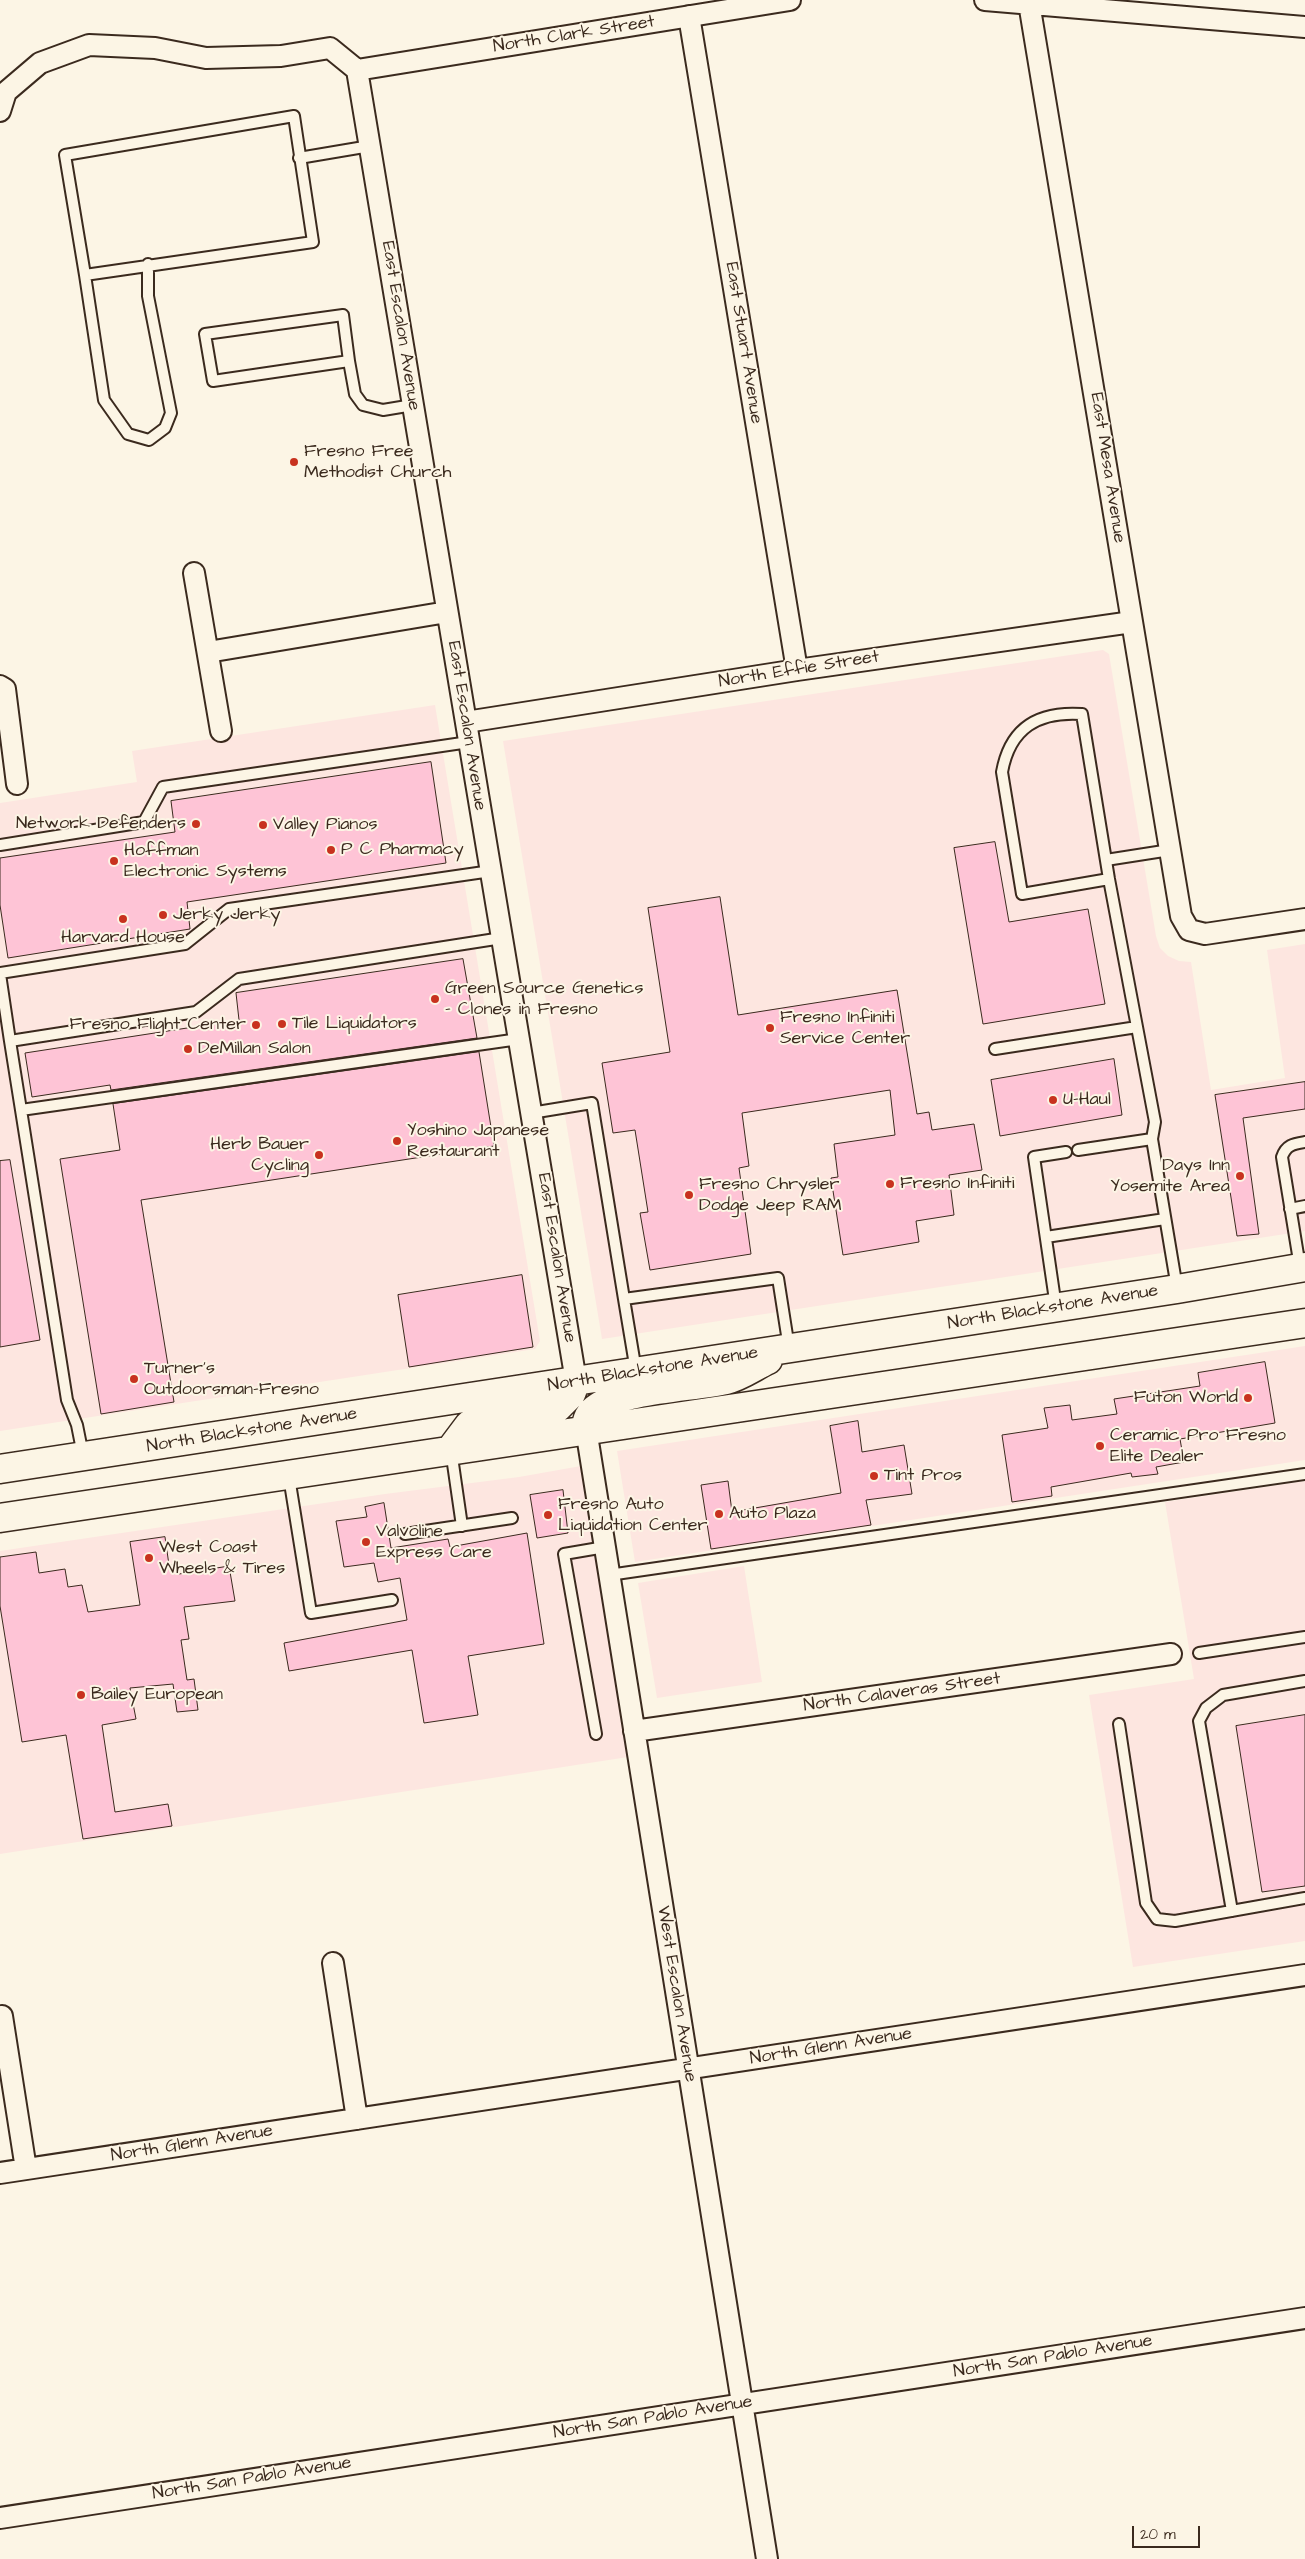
<!DOCTYPE html>
<html>
<head>
<meta charset="utf-8">
<style>
	body { margin:0 }
	#map { position:relative; width:1305px; height:2559px; overflow:hidden; background:#fcf5e5; font-family:"Architects Daughter",sans-serif }
	canvas { display:block }
	.scale { position:absolute; left:1132px; top:2526px; width:68px; height:22px; box-sizing:border-box; border:2px solid #3b2a1e; border-top:0; padding-left:6px; font-size:15px; line-height:18px; white-space:nowrap; color:#3b2a1e; -webkit-text-stroke:4px #fcf5e5; paint-order:stroke }
</style>
</head>
<body>
<div id="map">
<canvas width="1305" height="2559"></canvas>
<div class="scale">20 m</div>
</div>
<script>
const g = document.querySelector('canvas').getContext('2d');
g.lineJoin = 'round';
function fill(path, color) {
  g.fillStyle = color;
  g.fill(path, 'evenodd');
}
function stroke(path, color, width, dash) {
  g.strokeStyle = color;
  g.lineWidth = width;
  g.lineCap = dash ? 'butt' : 'round';
  g.setLineDash(dash || []);
  g.stroke(path);
}
function drawText(font, color, halo, rows, align = 'center') {
  g.font = font + ' "Architects Daughter",sans-serif';
  g.lineWidth = 4;
  g.setLineDash([]);
  g.textBaseline = 'middle';
  g.strokeStyle = halo;
  g.fillStyle = color;
  for (const [text, x, y, turn = 0] of rows) {
    g.save();
    g.translate(x, y);
    g.rotate((+turn || 0) * Math.PI / 180);
    g.textAlign = isNaN(turn) ? turn : align;
    if (halo) g.strokeText(text, 0, 0);
    g.fillText(text, 0, 0);
    g.restore();
  }
}
const built = new Path2D(`
	M1103,650L1109,654L1156,936L1160,948L1168,956L1179,961L1191,962L1211,1090L1285,1078L1267,950L1305,944V1231L602,1339L503,741Z
	M435,705L540,1341L535,1349L0,1431V803L137,782L132,751Z
	M1305,1346V1460L635,1562L617,1451Z
	M581,1466L628,1757L0,1854V1551L385,1494L519,1477Z
	M1305,1481V1941L1133,1967L1089,1695L1194,1679L1165,1502Z
	M744,1566L762,1682L657,1698L638,1583Z`);
const building = new Path2D(`
	M431,762L446,863L187,902L190,929L8,958L0,905V858L175,832L171,801Z
	M995,842L1009,922L1088,909L1105,1004L983,1024L954,848Z
	M720,897L738,1015L897,990L917,1114L929,1112L932,1130L974,1124L982,1170L949,1175L954,1215L916,1221L919,1242L843,1255L831,1178L838,1177L834,1144L895,1135L890,1090L742,1113L749,1166L739,1168L751,1254L650,1270L640,1213L648,1212L635,1130L613,1133L602,1063L670,1052L648,908Z
	M463,959L477,1038L111,1090L110,1085L32,1097L25,1053L239,1020L236,993Z
	M479,1052L494,1146L141,1200L174,1402L101,1414L60,1159L120,1150L113,1104Z
	M1114,1059L1122,1115L1000,1136L991,1080Z
	M1305,1082V1109L1243,1118L1259,1234L1237,1236L1215,1095Z
	M10,1160L40,1340L0,1347V1161Z
	M522,1275L533,1347L409,1367L398,1295Z
	M1265,1362L1275,1423L1180,1439L1184,1462L1156,1467L1158,1474L1132,1477L1131,1473L1051,1487L1052,1496L1012,1502L1002,1435L1048,1428L1044,1408L1070,1405L1072,1420L1117,1414L1114,1399L1200,1386L1198,1373Z
	M858,1421L862,1452L904,1445L912,1494L866,1500L871,1525L711,1549L701,1485L728,1481L732,1512L841,1493L830,1426Z
	M563,1490L568,1533L537,1538L530,1495Z
	M384,1503L391,1548L448,1539L450,1547L527,1533L544,1644L468,1656L478,1715L424,1723L412,1650L289,1671L284,1643L407,1620L400,1578L378,1582L374,1563L344,1567L336,1521L367,1517L365,1507Z
	M165,1537L169,1565L177,1564L179,1574L229,1566L235,1601L184,1607L189,1639L181,1640L187,1680L194,1679L198,1710L177,1712L173,1684L130,1688L136,1719L102,1725L115,1812L168,1804L172,1826L83,1839L66,1735L22,1742L0,1606V1557L36,1552L39,1573L65,1569L68,1587L82,1585L88,1612L140,1605L130,1542Z
	M1305,1715V1886L1262,1892L1236,1726Z`);
const service = new Path2D(`
	M294,116L313,242L85,275L65,155Z
	M299,158L370,146
	M85,275L104,400L128,434L149,440L165,428L171,413L148,296V264
	M349,361L343,315L205,334L213,381L349,361L355,394L363,405L383,410L413,405
	M0,845L144,822L163,787L469,742
	M1106,860L1170,850
	M1109,879L1022,894L1002,772C1010,728 1038,711 1082,714L1109,879L1155,1122L1152,1139
	M0,973L185,944L229,909L491,871
	M0,974L10,1041L196,1012L239,979L502,938
	M10,1041L21,1110
	M995,1049L1137,1027
	M531,1113L592,1103L624,1299L778,1278L789,1348
	M1078,1150L1152,1139L1177,1288
	M1290,1209L1305,1206
	M1046,1237L1165,1219
	M1300,1267L1282,1157C1286,1145 1293,1144 1305,1142
	M624,1299L636,1371
	M1056,1307L1034,1157L1066,1152
	M451,1450L462,1526
	M83,1455L77,1425L67,1400L21,1110L519,1039
	M289,1477L311,1613L392,1600
	M405,1534L512,1518
	M609,1575L1305,1474
	M1199,1653L1305,1637
	M1119,1724L1146,1903L1157,1919L1175,1921L1305,1898
	M596,1734L564,1554L605,1547
	M1232,1911L1199,1721L1206,1708L1223,1695L1305,1681`);
const minor = new Path2D(`
	M985,0L1305,27
	M1029,3L1181,916L1189,930L1205,934L1305,919
	M689,16L797,670
	M357,70L576,1381
	M357,70L790,0
	M0,111L6,92L40,63L89,45L155,48L206,58L281,56L330,48L357,70
	M194,573L221,731
	M208,652L447,612
	M0,686L5,689L17,784
	M466,722L797,670L1132,622
	M586,1429L767,2559
	M634,1731L1171,1654
	M333,1963L357,2119
	M2,2016L26,2169
	M0,2173L1305,1975
	M0,2518L1305,2318`);
const primary = new Path2D(`
	M586,1429C586,1420 590,1412 598,1407C623,1390 694,1387 726,1380C740,1377 755,1366 768,1360
	M451,1449L469,1425L557,1408L571,1394L576,1381
	M0,1469L1177,1289L1305,1267
	M0,1518L1305,1323`);
const markers = [
	[294,462,5,"#c8321e"],
	[196,824,5,"#c8321e"],
	[263,825,5,"#c8321e"],
	[331,850,5,"#c8321e"],
	[114,861,5,"#c8321e"],
	[163,915,5,"#c8321e"],
	[123,919,5,"#c8321e"],
	[435,999,5,"#c8321e"],
	[282,1024,5,"#c8321e"],
	[256,1025,5,"#c8321e"],
	[770,1028,5,"#c8321e"],
	[188,1049,5,"#c8321e"],
	[1053,1100,5,"#c8321e"],
	[397,1141,5,"#c8321e"],
	[319,1155,5,"#c8321e"],
	[1240,1176,5,"#c8321e"],
	[890,1184,5,"#c8321e"],
	[689,1195,5,"#c8321e"],
	[134,1379,5,"#c8321e"],
	[1248,1398,5,"#c8321e"],
	[1100,1446,5,"#c8321e"],
	[874,1476,5,"#c8321e"],
	[719,1514,5,"#c8321e"],
	[548,1515,5,"#c8321e"],
	[366,1542,5,"#c8321e"],
	[149,1558,5,"#c8321e"],
	[81,1695,5,"#c8321e"]
];
const streetNames = [
	["North Clark Street",574,35,-9],
	["East Escalon Avenue",400,326,81],
	["East Stuart Avenue",743,343,81],
	["East Mesa Avenue",1107,468,81],
	["North Effie Street",799,670,-9],
	["East Escalon Avenue",466,726,81],
	["East Escalon Avenue",556,1258,81],
	["North Blackstone Avenue",1053,1308,-9],
	["North Blackstone Avenue",653,1370,-9],
	["North Blackstone Avenue",252,1431,-9],
	["North Calaveras Street",902,1693,-8],
	["West Escalon Avenue",676,1994,81],
	["North Glenn Avenue",831,2047,-9],
	["North Glenn Avenue",192,2144,-9],
	["North San Pablo Avenue",1053,2357,-9],
	["North San Pablo Avenue",653,2418,-9],
	["North San Pablo Avenue",252,2479,-9]
];
const poiNames = [
	["Fresno Free",304,452],
	["Methodist Church",304,473],
	["Network Defenders",186,824,"right"],
	["Valley Pianos",273,825],
	["P C Pharmacy",341,850],
	["Hoffman",124,851],
	["Electronic Systems",124,872],
	["Jerky Jerky",173,915],
	["Harvard House",123,938,"center"],
	["Green Source Genetics",445,989],
	["- Clones in Fresno",445,1010],
	["Fresno Infiniti",780,1018],
	["Service Center",780,1039],
	["Tile Liquidators",292,1024],
	["Fresno Flight Center",246,1025,"right"],
	["DeMillan Salon",198,1049],
	["U-Haul",1063,1100],
	["Yoshino Japanese",407,1131],
	["Restaurant",407,1152],
	["Herb Bauer",309,1145,"right"],
	["Cycling",309,1166,"right"],
	["Days Inn",1230,1166,"right"],
	["Yosemite Area",1230,1187,"right"],
	["Fresno Infiniti",900,1184],
	["Fresno Chrysler",699,1185],
	["Dodge Jeep RAM",699,1206],
	["Turner's",144,1369],
	["Outdoorsman-Fresno",144,1390],
	["Futon World",1238,1398,"right"],
	["Ceramic Pro Fresno",1110,1436],
	["Elite Dealer",1110,1457],
	["Tint Pros",884,1476],
	["Fresno Auto",558,1505],
	["Liquidation Center",558,1526],
	["Auto Plaza",729,1514],
	["Valvoline",376,1532],
	["Express Care",376,1553],
	["West Coast",159,1548],
	["Wheels & Tires",159,1569],
	["Bailey European",91,1695]
];
fill(built, '#fde6e0');
fill(building, '#fec4d6');
stroke(building, '#3b2a1e', 1);
stroke(service, '#3b2a1e', 14);
stroke(minor, '#3b2a1e', 24);
stroke(primary, '#3b2a1e', 31);
stroke(service, '#fcf5e5', 10);
stroke(minor, '#fcf5e5', 20);
stroke(primary, '#fcf5e5', 28);
for (const [x, y, r, color] of markers) {
  const dot = new Path2D();
  dot.arc(x, y, r, 0, 2 * Math.PI);
  g.fillStyle = color;
  g.fill(dot);
  stroke(dot, '#fcf5e5', 2);
}
drawText('18px', '#3b2a1e', '#fcf5e5', streetNames);
drawText('18px', '#3b2a1e', '#fcf5e5', poiNames, 'left');
</script>
</body>
</html>
